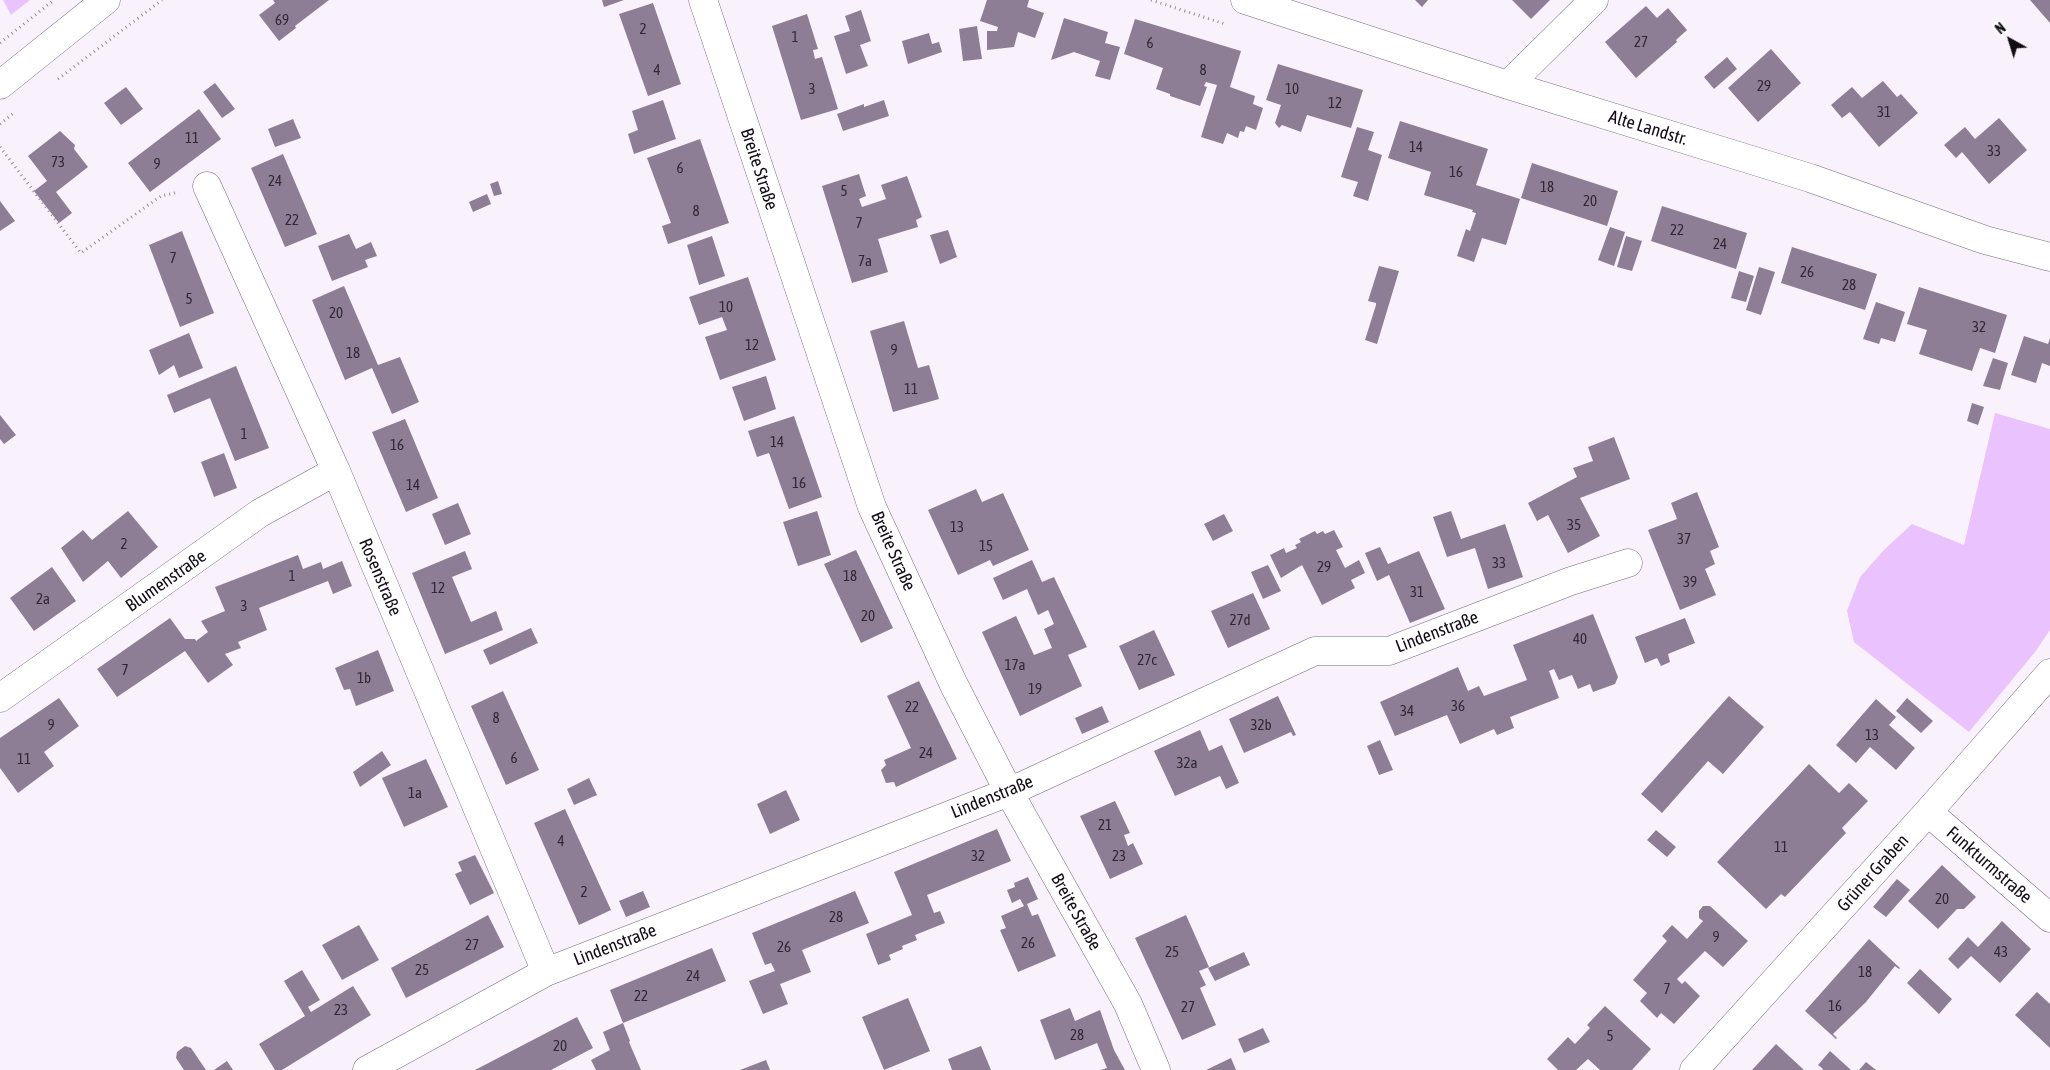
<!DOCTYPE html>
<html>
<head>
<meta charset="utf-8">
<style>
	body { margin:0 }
	#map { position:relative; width:2050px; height:1070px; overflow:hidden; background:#f9f2fc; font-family:"Asap Condensed",sans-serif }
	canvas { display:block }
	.north { position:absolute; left:1985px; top:15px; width:50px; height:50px; -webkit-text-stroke:4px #fff; paint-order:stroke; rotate:321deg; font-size:14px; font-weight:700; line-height:20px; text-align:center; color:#120c15 }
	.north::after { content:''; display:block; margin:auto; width:18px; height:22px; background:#120c15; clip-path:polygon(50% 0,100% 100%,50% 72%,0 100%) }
</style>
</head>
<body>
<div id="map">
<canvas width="2050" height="1070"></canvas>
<div class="north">N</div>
</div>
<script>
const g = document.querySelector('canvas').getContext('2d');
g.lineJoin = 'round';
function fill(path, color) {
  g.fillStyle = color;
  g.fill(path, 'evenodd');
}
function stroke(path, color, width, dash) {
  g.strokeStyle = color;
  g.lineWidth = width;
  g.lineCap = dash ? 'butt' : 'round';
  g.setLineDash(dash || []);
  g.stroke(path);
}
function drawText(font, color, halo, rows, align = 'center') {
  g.font = font + ' "Asap Condensed",sans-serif';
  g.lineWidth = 4.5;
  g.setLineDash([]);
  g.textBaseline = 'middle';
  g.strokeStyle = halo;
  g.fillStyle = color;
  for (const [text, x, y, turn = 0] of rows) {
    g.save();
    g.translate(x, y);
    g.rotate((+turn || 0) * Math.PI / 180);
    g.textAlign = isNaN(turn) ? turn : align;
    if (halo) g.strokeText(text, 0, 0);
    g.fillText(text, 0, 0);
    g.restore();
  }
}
const green = new Path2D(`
	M3,0H30L11,15Z
	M1995,413L2050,429V630L2035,652L1969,732L1854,642L1847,611L1860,577L1885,549L1912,524L1964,545Z`);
const building = new Path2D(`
	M273,0H329L295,26L296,28L279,41L259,15L275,3Z
	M602,0H624L604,7Z
	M987,0H1029L1027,7L1044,13L1035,38L1018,32L1014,47L987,50V31H997L998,27L980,21Z
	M1415,0H1428L1422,7Z
	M1512,0H1550L1531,19Z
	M2030,0H2050V23Z
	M653,3L681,84L648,96L619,14Z
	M1646,6L1657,18L1668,8L1687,30L1676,40L1677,42L1636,78L1605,42Z
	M861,10L871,41L860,45L868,66L846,74L834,36L850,31L845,16Z
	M807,14L818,49L813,50L815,59L822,57L838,109L801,120L772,26Z
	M1064,18L1108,32L1105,43L1120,47L1110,80L1095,76L1100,61L1074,52L1051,60Z
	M1135,19L1241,51L1230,87L1255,96L1253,104L1263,108L1256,130L1246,126L1244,132L1240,131L1238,138L1227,133L1223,144L1201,137L1217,85L1206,82L1204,86L1207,87L1200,106L1170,96V94L1156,89L1163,68L1124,54Z
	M977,26L982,59L963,61L959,29Z
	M929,33L932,44L939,42L942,52L908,64L902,41Z
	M1771,49L1801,83L1758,122L1728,88Z
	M1727,57L1737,69L1714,89L1704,77Z
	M1278,64L1363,90L1351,128L1307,115L1301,132L1282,125L1279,128L1275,123L1281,105L1266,100Z
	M1883,81L1897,97L1901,94L1918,113L1879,147L1850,112L1842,118L1831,105L1852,87L1862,98Z
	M215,83L235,109L222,118L203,92Z
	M126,87L143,109L121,125L104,103Z
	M663,100L676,139L634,154L628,134L638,130L632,111Z
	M884,100L889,116L843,131L837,114L864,104V107Z
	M199,109L221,139L150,192L128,163Z
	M1999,118L2027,150L1989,184L1962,152L1956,158L1944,145L1965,127L1975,139Z
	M293,119L301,138L275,147L268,129Z
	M1400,121L1488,149L1476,185L1520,199L1506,245L1482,238L1474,262L1457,256L1466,229L1470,231L1476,213L1472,212L1473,210L1424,195L1431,172L1388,158Z
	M1357,127L1374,132L1368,150L1382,155L1368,201L1353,196L1358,182L1341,177Z
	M60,131L75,145L74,149L88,167L56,192L72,213L59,223L34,191L47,181L28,156Z
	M700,139L729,223L668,244L662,226L671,223L647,158Z
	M283,154L317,234L285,247L251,168Z
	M1532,163L1618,191L1607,226L1521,198Z
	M859,174L866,196L859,199L862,207L886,199L881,185L907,176L922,217L916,220L918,227L878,239L888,272L852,283L822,186Z
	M498,181L502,194L494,196L490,184Z
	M487,194L491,204L473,212L469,202Z
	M0,201L15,221L0,231Z
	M1662,206L1747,233L1736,269L1651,241Z
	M1610,227L1625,232L1614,266L1598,260Z
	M948,230L957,257L940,264L930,235Z
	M182,231L214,313L180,327L149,245Z
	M349,234L356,249L371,242L377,256L365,260L368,267L332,281L318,246Z
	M712,236L725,276L699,285L687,245Z
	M1626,236L1642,241L1632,271L1617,267Z
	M1792,247L1877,274L1865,310L1781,283Z
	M1379,266L1399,271L1377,344L1365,340L1376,305V303L1368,301Z
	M1759,267L1775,272L1761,315L1746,310Z
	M1739,271L1754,276L1746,302L1731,298Z
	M748,277L776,360L720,380L705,337L727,330L722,317L699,325L689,297Z
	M344,286L378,365L400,357L419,402L392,414L372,368L345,380L312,300Z
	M1919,287L2007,315L1995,353L1980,348L1972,371L1919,354L1927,330L1907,324Z
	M1876,302L1905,312L1895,342L1881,338L1879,344L1863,339Z
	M904,321L918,368L929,365L939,399L893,412L870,331Z
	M189,333L203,368L179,378L174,365L159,375L149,350Z
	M2024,336L2048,344L2050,338V366L2042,363L2036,383L2011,375Z
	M1993,358L2008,363L2000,390L1983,386Z
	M236,366L269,448L235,461L210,398L174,413L167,395Z
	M766,376L776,409L744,421L732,387Z
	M1972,403L1984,407L1978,425L1967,421Z
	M0,415L16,435L4,444L0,439Z
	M794,416L822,497L789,509L769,453L757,457L748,431Z
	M405,419L438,498L406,512L372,432Z
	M1614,437L1630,479L1580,498L1600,536L1568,553L1548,515L1537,521L1528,503L1577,477L1573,468L1593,461L1588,447Z
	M224,453L237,488L214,497L201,462Z
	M976,489L982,502L1003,493L1029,550L993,566L990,560L958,575L928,510Z
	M1697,492L1719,547L1710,551L1715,564L1705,569L1716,595L1680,610L1648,530L1677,519L1671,503Z
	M458,503L471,534L445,545L432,514Z
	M128,511L158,547L121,578L108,561L83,582L61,548L83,530L92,540Z
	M817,511L831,555L798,566L783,522Z
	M1451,511L1461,539L1505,524L1523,577L1488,589L1475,548L1447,557L1433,517Z
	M1224,514L1233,531L1213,541L1204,524Z
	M1334,530L1343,547L1336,550L1345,568L1359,560L1365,573L1351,580L1355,588L1322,605L1302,565L1281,578L1270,555L1284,548L1286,553L1297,548L1295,545L1301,542L1299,539L1315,531L1317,534L1323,531L1325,534Z
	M1380,547L1388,564L1419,551L1445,609L1410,623L1389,575L1377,581L1365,553Z
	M856,550L893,628L861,643L824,564Z
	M465,551L472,569L452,577L471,622L496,611L503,630L445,654L412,573Z
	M298,555L303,569L321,562L323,569L342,561L352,586L333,594L328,581L259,608L267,630L238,642L241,648L225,654L233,665L208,683L185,651L117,697L97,669L170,618L185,639H195L196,641L208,632L201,621L225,611L215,587Z
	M1032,560L1042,582L1054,577L1087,647L1068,655L1082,686L1020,716L982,632L1016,616L1034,655L1052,648L1044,629L1054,624L1048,610L1038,615L1027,589L1003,600L993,578Z
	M1268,565L1281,591L1263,599L1251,572Z
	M52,567L76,601L34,631L10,598Z
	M1253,593L1270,629L1228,648L1211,611Z
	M1593,614L1618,677L1615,684L1593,692L1590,684L1578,689L1572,675L1559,680L1554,669L1549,671L1559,698L1510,717L1514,728L1497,735L1494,729L1460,744L1447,715L1395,736L1380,702L1458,667L1468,691L1479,686L1484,696L1527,680L1513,645Z
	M1685,618L1695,643L1668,654L1670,662L1661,666L1657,658L1645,663L1635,637Z
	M531,628L538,643L490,665L483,650Z
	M1154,630L1175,675L1139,690L1119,646Z
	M378,650L394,691L356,706L350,689L344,690L335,668Z
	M919,681L957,759L896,787L894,782L886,783L881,770L886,765L884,760L911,748L887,696Z
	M503,691L539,770L506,785L471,706Z
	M1278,696L1296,735L1293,736L1291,732L1244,753L1229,719Z
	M1729,696L1764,727L1723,774L1708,761L1662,813L1641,794Z
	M59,698L79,726L44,752L54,766L18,793L0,768V738Z
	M1907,698L1933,721L1921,733L1896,711Z
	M1876,699L1896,717L1889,725L1915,748L1896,770L1870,747L1856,763L1836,745Z
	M1102,706L1109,722L1082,734L1075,718Z
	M1200,730L1209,751L1222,745L1239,783L1226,789L1220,776L1175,796L1154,751Z
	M1380,740L1393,770L1379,775L1367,746Z
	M382,751L391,765L360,787L353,772Z
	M426,759L448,807L404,827L382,778Z
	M1809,764L1839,793L1849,783L1868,801L1842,828L1846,833L1785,897L1781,894L1766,909L1717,862Z
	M589,778L597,795L574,805L567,789Z
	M786,790L800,820L770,834L757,804Z
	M1115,801L1130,833L1124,835L1128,846L1133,843L1143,864L1110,879L1080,816Z
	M565,809L611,910L579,925L534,823Z
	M997,829L1011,861L927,895L934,913L940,911L945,923L915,935L917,940L902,946L903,949L889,955L891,960L878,965L866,934L912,915L894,872Z
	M1656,830L1676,847L1667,857L1647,840Z
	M475,855L494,893L470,905L455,874L462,871L458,862Z
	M1942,865L1976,897L1964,909H1957L1938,929L1908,901Z
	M1028,877L1038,899L1027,904L1032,916L1038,914L1056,956L1018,972L1000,930L1006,928L1001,916L1024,906L1020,899L1012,903L1007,890L1015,887L1014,883Z
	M1897,879L1910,890L1886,917L1873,907Z
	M643,891L650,907L626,917L619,901Z
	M855,891L869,923L802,950L811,972L780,984L788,1004L763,1014L749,981L775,971L771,963L765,965L752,933Z
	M1703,906H1710L1748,941L1723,967L1705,951L1677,979L1682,984L1685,981L1700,996L1674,1024L1661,1013L1657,1018L1640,1001L1647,993L1633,980L1667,941L1662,936L1672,925L1687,939L1703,921L1699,918V911Z
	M488,915L504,947L406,998L391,968Z
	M1186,915L1209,967L1199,971L1206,985L1200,988L1216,1025L1182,1040L1135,938Z
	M2002,921L2031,949L2000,983L1971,956L1958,969L1948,959L1968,937L1978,947Z
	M359,925L379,960L342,980L322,945Z
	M1869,939L1900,968L1899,969L1895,966L1866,1002L1833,1034L1837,1038L1836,1039L1805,1011Z
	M712,948L726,981L623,1023L630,1041L629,1042L641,1070H596L591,1060L610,1050L603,1032L623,1023L610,990Z
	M1244,952L1250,965L1215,981L1208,968Z
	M1920,969L1952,999L1939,1014L1907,983Z
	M302,970L320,1000L308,1007L311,1012L353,986L371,1015L282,1070H275L259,1044L305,1016L284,981Z
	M2037,992L2050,1004V1048L2015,1015Z
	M908,998L930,1051L884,1070L862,1017Z
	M1605,1006L1651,1049L1632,1070H1600L1588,1059L1576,1070H1558L1547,1059L1568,1037L1575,1044L1590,1028L1587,1025Z
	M1070,1008L1075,1021L1100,1010L1114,1050L1125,1070H1101L1107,1068L1097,1043L1055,1060L1040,1020Z
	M577,1017L593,1048L551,1070H475Z
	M1263,1028L1270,1042L1244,1053L1238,1039Z
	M1776,1044L1804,1070H1752Z
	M185,1046L191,1048L206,1070H184L176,1058L177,1052Z
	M981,1046L991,1070H952L948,1059Z
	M1830,1051L1851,1070H1822L1823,1069L1818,1065Z
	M1231,1058L1236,1070H1206Z
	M766,1060L770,1070H740Z
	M227,1061L233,1070H214Z
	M1866,1062L1876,1070H1859Z`);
const path = new Path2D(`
	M1151,0L1225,24
	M0,43L54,0
	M58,79L162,0
	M0,124L15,112
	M0,147L81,253L161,196L179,192`);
const minor = new Path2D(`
	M703,0L872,507L954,685L1009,792L1128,1004L1156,1070
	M1245,0L1508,85L1810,178L1985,240L2050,257
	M0,85L106,0
	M1508,85L1594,0
	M207,186L336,471L546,972
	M0,698L260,513L336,471
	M1928,812L2050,918
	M367,1070L546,972L1009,792L1315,651H1389L1571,581L1628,563
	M1694,1070L1928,812L2050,673`);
const numberNames = [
	["69",282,20],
	["2",643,29],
	["1",795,37],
	["27",1641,42],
	["6",1150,43],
	["4",657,70],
	["8",1203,70],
	["29",1764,86],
	["3",812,89],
	["10",1292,89],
	["12",1335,103],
	["31",1884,112],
	["11",192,138],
	["14",1416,147],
	["33",1994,151],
	["73",58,162],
	["9",157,164],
	["6",680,168],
	["16",1456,172],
	["24",275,181],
	["18",1547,187],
	["5",844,191],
	["20",1590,201],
	["8",696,211],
	["22",292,220],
	["7",859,223],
	["22",1677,230],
	["24",1720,244],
	["7",173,258],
	["7a",865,261],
	["26",1807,272],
	["28",1849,285],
	["5",189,299],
	["10",726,307],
	["20",336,313],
	["32",1979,327],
	["12",752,345],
	["9",894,350],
	["18",353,353],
	["11",911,389],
	["1",244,434],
	["14",777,442],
	["16",397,445],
	["16",799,483],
	["14",413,485],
	["35",1574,525],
	["13",957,527],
	["37",1684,539],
	["2",124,544],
	["15",986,546],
	["33",1499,563],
	["29",1324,567],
	["1",292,576],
	["18",850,576],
	["39",1690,582],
	["12",438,588],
	["31",1417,592],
	["2a",43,599],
	["3",244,606],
	["20",868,616],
	["27d",1240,620],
	["40",1580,639],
	["27c",1147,660],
	["17a",1015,665],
	["7",125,670],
	["1b",364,678],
	["19",1035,689],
	["36",1458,706],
	["22",912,707],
	["34",1407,711],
	["8",496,718],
	["9",51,725],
	["32b",1261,725],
	["13",1872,735],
	["24",926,753],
	["6",514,758],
	["11",24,759],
	["32a",1187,763],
	["1a",415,793],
	["21",1105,825],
	["4",561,841],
	["11",1781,847],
	["32",978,856],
	["23",1119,856],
	["2",584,892],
	["20",1942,899],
	["28",836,917],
	["9",1716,937],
	["26",1028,943],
	["27",472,945],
	["26",784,947],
	["25",1172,952],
	["43",2001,952],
	["25",422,970],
	["18",1865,972],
	["24",693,976],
	["7",1667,989],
	["22",641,996],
	["16",1835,1006],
	["27",1188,1007],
	["23",341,1010],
	["28",1077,1035],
	["5",1610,1036],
	["20",560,1046]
];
const streetNames = [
	["Alte Landstr.",1648,128,17],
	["Breite Straße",759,169,72],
	["Breite Straße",893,551,66],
	["Rosenstraße",380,577,67],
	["Blumenstraße",166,581,-35],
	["Lindenstraße",1437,632,-21],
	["Lindenstraße",992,797,-22],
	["Funkturmstraße",1989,865,41],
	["Grüner Graben",1873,873,-48],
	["Breite Straße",1076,912,61],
	["Lindenstraße",615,945,-21]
];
fill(green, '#eac2fe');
fill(building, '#8d7e95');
stroke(minor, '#796a80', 29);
stroke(path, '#918b94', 3, [1, 4]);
stroke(minor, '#fff', 28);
drawText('15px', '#312835', null, numberNames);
drawText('18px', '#120c15', '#fff', streetNames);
</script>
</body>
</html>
